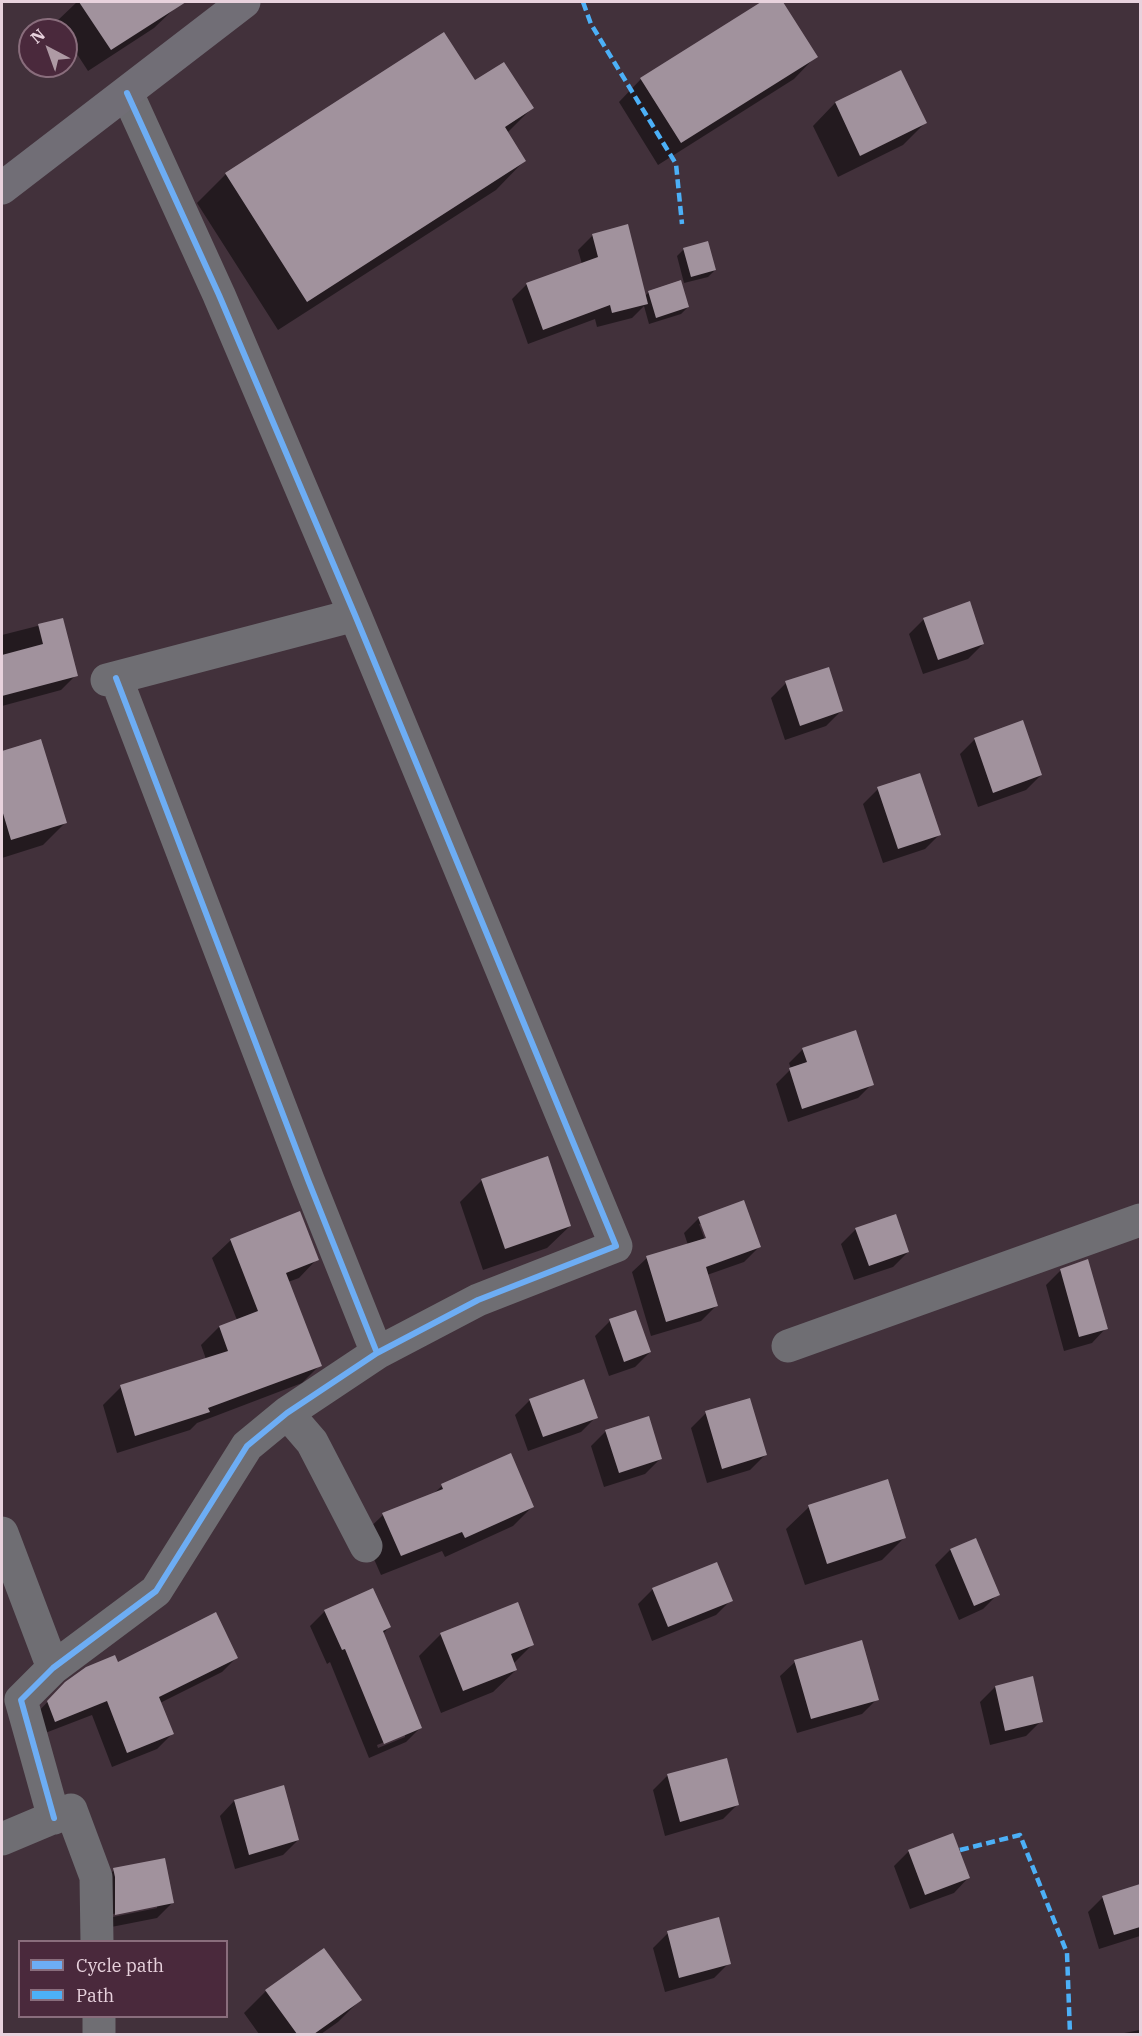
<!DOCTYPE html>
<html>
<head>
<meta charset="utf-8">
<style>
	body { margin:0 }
	#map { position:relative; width:1142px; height:2036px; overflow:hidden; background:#42313b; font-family:"IBM Plex Serif",serif }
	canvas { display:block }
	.frame { position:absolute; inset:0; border:3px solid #e8d2dd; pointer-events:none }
	.legend { position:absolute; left:18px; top:1940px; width:210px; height:78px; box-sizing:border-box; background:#4a293c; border:2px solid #896d7c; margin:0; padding:8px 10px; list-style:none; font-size:18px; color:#e8d2dd }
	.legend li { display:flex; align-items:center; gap:12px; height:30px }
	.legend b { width:30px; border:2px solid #896d7c }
	.north { position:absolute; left:18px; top:18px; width:60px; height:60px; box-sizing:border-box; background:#4a293c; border:2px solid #896d7c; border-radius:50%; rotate:319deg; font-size:16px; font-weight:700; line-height:24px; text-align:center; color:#e8d2dd }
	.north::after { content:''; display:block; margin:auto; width:21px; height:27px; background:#ae9aa4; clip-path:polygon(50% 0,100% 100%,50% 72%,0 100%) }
</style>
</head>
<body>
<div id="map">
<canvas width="1142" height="2036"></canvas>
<div class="frame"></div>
<ul class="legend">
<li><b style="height:8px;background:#6dadf4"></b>Cycle path</li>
<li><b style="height:8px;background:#4cb0f7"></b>Path</li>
</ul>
<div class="north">N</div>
</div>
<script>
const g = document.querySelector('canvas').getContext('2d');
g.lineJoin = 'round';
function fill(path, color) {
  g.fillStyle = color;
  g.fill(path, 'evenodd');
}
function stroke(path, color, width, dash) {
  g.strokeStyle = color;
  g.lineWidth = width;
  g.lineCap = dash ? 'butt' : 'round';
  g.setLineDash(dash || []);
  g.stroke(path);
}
const shadow = new Path2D(`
	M77,2H174L177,6L154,28L88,71L66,37V30H61L56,22Z
	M764,2H782L816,56L794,79L658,165L619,102L641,79Z
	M444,34L474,82L532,108L507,133L524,161L496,190L278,330L197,203L226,174Z
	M900,72L925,123L903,145L838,177L813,126L835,103Z
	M593,235L645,296L649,292L688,307L681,314L649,324L644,306L632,318L597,327L595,319L528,344L512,299L527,284L582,264L578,250Z
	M684,249L715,270L708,277L684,283L677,256Z
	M924,619L983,644L968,659L923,674L909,634Z
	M61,620L76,675L61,690L2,706V635Z
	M786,683L841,711L826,726L785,740L771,698Z
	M975,739L1041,775L1026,790L978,807L960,754Z
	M40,741L65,823L43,845L2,858V752Z
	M878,789L940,834L925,849L883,863L863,804Z
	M803,1049L872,1084L858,1098L788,1122L776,1084L791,1069L789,1063Z
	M482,1180L570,1226L547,1248L483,1270L460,1202Z
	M699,1218L759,1247L744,1262L707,1275L716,1306L701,1321L651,1336L632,1272L647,1258L688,1245L684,1233ZM699,1224H702L710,1244L707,1245Z
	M856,1229L908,1252L893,1267L854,1280L841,1244Z
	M231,1240L317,1259L299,1278L288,1282L320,1365L302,1383L197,1423L190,1430L117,1453L103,1405L121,1387L206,1359L201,1345L219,1327L237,1320L212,1258Z
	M1061,1270L1106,1328L1092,1343L1064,1351L1046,1285Z
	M610,1321L650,1352L635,1367L609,1376L595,1336Z
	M530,1400L596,1417L581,1432L528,1451L515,1415Z
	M706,1413L765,1455L750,1470L707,1483L691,1428Z
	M606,1431L660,1459L645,1474L604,1487L591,1446Z
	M442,1486L532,1507L513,1526L445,1557L442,1551L381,1575L363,1534L383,1515L433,1494Z
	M809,1507L905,1537L882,1560L805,1585L786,1529Z
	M975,1539L998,1594L983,1609L959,1620L935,1565L950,1550Z
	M653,1589L731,1600L716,1615L652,1641L638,1604Z
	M325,1611L389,1627L383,1634L421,1727L406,1742L369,1758L330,1662L327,1664L310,1626ZM405,1734V1737L378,1748L377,1745Z
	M441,1634L532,1645L513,1664L516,1670L493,1692L441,1713L419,1656Z
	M236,1658L222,1672L160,1703L172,1734L157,1749L112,1767L92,1715L40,1735L33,1717L66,1683Z
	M795,1662L877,1699L862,1714L797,1733L780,1676Z
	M995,1687L1041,1721L1026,1736L990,1745L980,1702Z
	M668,1775L738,1804L723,1819L665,1836L653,1790Z
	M234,1801L298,1840L283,1855L235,1869L220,1816Z
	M909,1851L968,1878L954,1893L910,1909L894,1866Z
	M114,1870L172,1903L157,1918L101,1929L99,1885ZM157,1905V1908L108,1918V1915Z
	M1140,1886V1936L1099,1949L1088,1912L1103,1897Z
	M668,1933L729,1963L714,1978L665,1992L653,1948Z
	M266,1991L360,2000L338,2022L321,2034H259L244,2013Z
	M1140,2030V2034H1119Z`);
const building = new Path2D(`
	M79,2H186L111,50Z
	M761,2H783L818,57L681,143L640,78Z
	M444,32L475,80L504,62L534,108L505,127L526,161L307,302L225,173Z
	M901,70L927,123L860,156L835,102Z
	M628,224L648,304L612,313L610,305L543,330L526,283L598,257L592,234Z
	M708,241L716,270L691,277L683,248Z
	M681,280L689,307L656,318L648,291Z
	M970,601L984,644L938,660L923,618Z
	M63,618L78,676L2,696V655L43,644L38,624Z
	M829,667L843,711L800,726L785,681Z
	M1023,720L1042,775L993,793L974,738Z
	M41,739L67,823L11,840L2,810V751Z
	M920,773L941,835L898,849L877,787Z
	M856,1030L874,1085L802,1109L789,1068L807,1062L802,1048Z
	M548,1156L571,1226L505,1249L481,1179Z
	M744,1200L761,1247L706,1267L718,1306L666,1322L646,1256L706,1238L698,1217Z
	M300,1211L319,1260L286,1273L322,1366L208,1408L210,1412L135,1436L120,1385L228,1351L219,1326L258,1311L230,1239Z
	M896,1214L909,1252L869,1266L855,1228Z
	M1088,1259L1108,1329L1079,1337L1060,1269Z
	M636,1310L651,1352L624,1362L609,1319Z
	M584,1379L598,1418L543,1437L529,1399Z
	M750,1398L767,1455L722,1469L705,1411Z
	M649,1416L662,1459L619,1473L605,1430Z
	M511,1453L534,1507L465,1538L462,1532L401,1556L382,1513L443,1489L441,1484Z
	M888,1479L906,1538L827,1564L808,1505Z
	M976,1538L1000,1595L974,1606L950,1549Z
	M717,1562L733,1601L668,1627L652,1588Z
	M373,1588L391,1627L383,1631L422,1728L384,1744L345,1649L342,1650L324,1610Z
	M518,1602L534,1645L511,1654L517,1670L463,1691L440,1633Z
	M216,1612L238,1658L159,1697L174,1734L127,1753L107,1701L55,1722L47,1701L65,1682L86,1667L115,1655L118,1662Z
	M862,1640L879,1700L811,1719L794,1660Z
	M1033,1676L1043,1722L1005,1731L995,1686Z
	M727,1758L739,1805L680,1822L667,1774Z
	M284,1785L299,1840L249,1855L234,1800Z
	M953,1833L970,1878L925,1895L908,1850Z
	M165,1858L174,1903L115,1915V1877L113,1868Z
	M1140,1884V1927L1114,1935L1102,1896Z
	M719,1917L731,1964L679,1978L667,1931Z
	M324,1948L362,2000L314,2034H297L265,1990Z`);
const minor = new Path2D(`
	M116,678L308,1180L377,1353
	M107,680L355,615
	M788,1346L1140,1220
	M287,1413L312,1442L366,1546
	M2,1533L53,1668
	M54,1818L21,1700L53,1668L156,1591L247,1446L287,1413L377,1353L478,1300L616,1246L355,615L219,295L127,93
	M2,1839L71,1810L96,1877L97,1942
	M99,2016V2034`);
const major = new Path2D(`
	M2,188L244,2`);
const quiet = new Path2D(`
	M583,2L591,24L676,164L682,224
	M960,1850L1020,1835L1067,1953L1070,2034`);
const cycleway = new Path2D(`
	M116,678L308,1180L377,1353
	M54,1818L21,1700L53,1668L156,1591L247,1446L287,1413L377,1353L478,1300L616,1246L355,615L219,295L127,93`);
fill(shadow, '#0007');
fill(building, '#a1929d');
stroke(minor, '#6f6e73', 33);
stroke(major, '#716e76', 33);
stroke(quiet, '#4cb0f7', 4.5, [9, 4.5]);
stroke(cycleway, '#6dadf4', 6);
</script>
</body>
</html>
